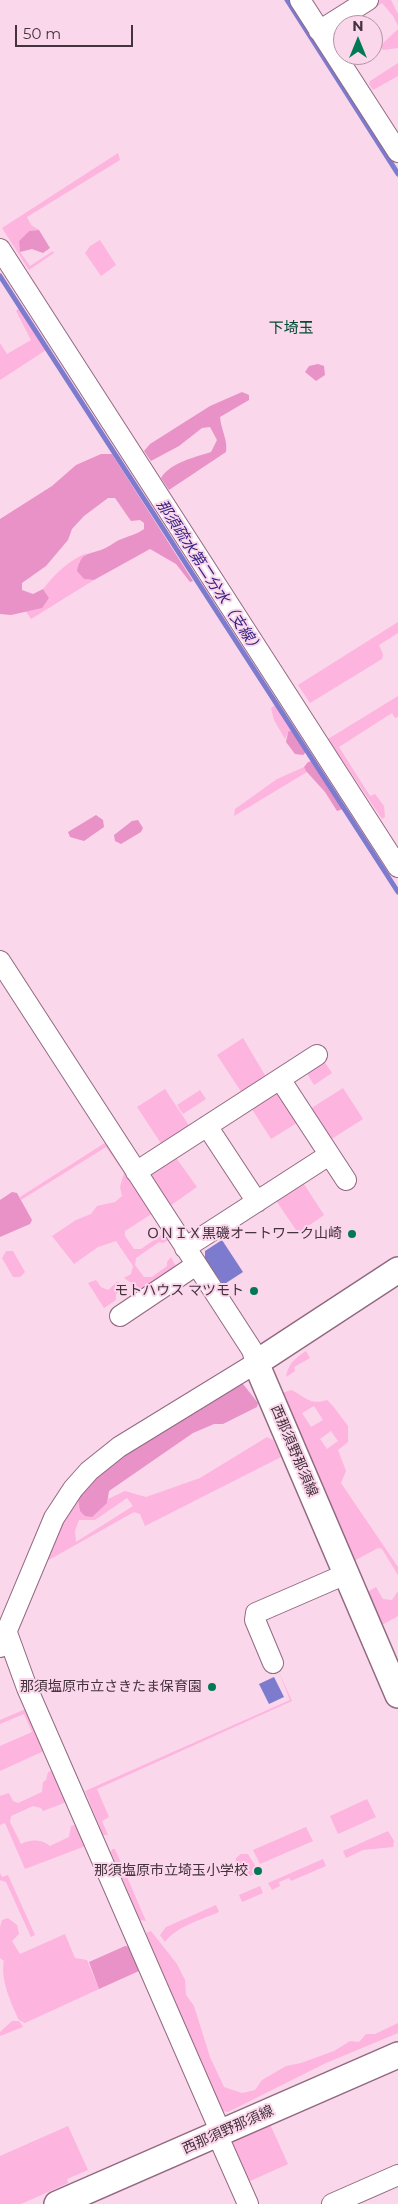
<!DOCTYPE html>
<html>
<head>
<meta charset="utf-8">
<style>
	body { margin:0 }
	#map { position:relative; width:398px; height:2204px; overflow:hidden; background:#fbd7eb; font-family:Montserrat,sans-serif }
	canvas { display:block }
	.north { position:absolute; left:333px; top:15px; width:50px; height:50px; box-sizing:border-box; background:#fbd7eb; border:1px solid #b295a5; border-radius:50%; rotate:0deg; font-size:14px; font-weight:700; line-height:20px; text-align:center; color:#44323d }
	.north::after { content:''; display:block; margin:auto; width:18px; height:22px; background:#027854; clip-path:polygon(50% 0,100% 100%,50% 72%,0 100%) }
	.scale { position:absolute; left:15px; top:25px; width:118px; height:22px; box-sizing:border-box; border:2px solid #44323d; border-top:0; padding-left:6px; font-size:15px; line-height:18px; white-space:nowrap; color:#44323d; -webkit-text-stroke:4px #fbd7eb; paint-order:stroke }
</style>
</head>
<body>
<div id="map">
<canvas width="398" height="2204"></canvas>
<div class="north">N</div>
<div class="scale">50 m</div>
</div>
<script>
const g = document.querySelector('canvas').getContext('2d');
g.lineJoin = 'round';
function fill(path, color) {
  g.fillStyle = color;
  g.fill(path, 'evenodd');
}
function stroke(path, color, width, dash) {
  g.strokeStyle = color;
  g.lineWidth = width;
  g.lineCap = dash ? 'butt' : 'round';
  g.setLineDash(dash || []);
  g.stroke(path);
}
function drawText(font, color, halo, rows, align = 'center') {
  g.font = font + ' Montserrat,"Noto Sans JP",sans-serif';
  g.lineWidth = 4;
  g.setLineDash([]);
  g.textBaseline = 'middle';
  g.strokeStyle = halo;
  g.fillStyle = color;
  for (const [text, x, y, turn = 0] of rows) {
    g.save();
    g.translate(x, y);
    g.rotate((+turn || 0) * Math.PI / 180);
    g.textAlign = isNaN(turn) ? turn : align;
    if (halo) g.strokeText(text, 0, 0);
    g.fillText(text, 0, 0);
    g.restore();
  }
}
const green = new Path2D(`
	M378,0H391L398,14V26L393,16L382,3L350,25H343V53L331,34L333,29Z
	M398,29V48L383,50L380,46Z
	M398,63V76L373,90L369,84L370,81Z
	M118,153L120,160L27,217L31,225L39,230L29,231L19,241L20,252L30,266L53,251L54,253L29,270L2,228Z
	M100,240L116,265L101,276L85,253L90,246Z
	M19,308L46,350L0,380V343L7,354L31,340L16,311Z
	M87,553L79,562L84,579L94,580L31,619L25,610H32L49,598L43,589C55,574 69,560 87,553Z
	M398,622V633L379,645L383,654L382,659L310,703L298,685Z
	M398,696V717L395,718L392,713L339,747L370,796L375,794L384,806L385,817L382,819L328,739Z
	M275,705L292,730L288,732L285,739L274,720L271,708Z
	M304,767L307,772L234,816L235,809L277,779Z
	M243,1038L266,1077L242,1093L217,1055Z
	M322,1058L332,1073L314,1085L305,1070Z
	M343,1088L363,1119L330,1140L310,1109Z
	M165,1089L190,1127L162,1145L137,1107Z
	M200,1090L206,1099L183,1114L177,1105Z
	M274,1091L284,1094L300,1121L271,1139L250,1106Z
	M108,1141L156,1211L125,1231V1236L134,1249H141L167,1231L169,1240L163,1243L159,1242L136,1258L135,1265L144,1277H152L167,1266V1262L171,1257L177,1269L142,1290L124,1278L131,1274L133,1266L116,1241L98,1247L74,1264L52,1236L76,1220L91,1214L97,1206L115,1202L122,1196L120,1187L124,1173L106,1147L21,1200L20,1197Z
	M174,1155L197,1187L167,1208L149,1182L152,1171Z
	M302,1181L324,1215L298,1233L275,1199Z
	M6,1251H13L25,1272L20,1277H13L2,1258Z
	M96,1280L101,1287L108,1290L117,1282L128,1286L116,1294V1300L104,1308L88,1283Z
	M306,1351L310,1358L294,1367L295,1371L286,1377C288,1364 295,1358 306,1351Z
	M291,1390C305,1396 309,1406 327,1400L333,1406L348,1426V1442L338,1450L346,1471L341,1483L398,1567V1575L382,1549L378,1548L352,1562L282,1393ZM314,1406L323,1420L311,1427L302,1413ZM331,1431L338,1441L327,1449L320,1439Z
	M267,1437L273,1440L281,1457L145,1526L140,1514L134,1512L47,1561L62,1522L78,1498L107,1503L108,1499L125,1491L146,1497L200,1478ZM127,1498L133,1506L76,1542L75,1531L79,1520H95Z
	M376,1587L383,1599L392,1600L398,1591V1616L380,1626L364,1594Z
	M278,1670L292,1701L97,1789L109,1817L102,1821L108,1835H103L85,1791L290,1700Z
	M28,1708L46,1750L0,1771V1746L32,1732L24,1714L0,1724V1720Z
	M53,1770L69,1801L43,1811L41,1808L33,1806L11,1816L10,1822L21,1844C30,1839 42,1839 50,1846L69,1837L71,1826L78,1824L88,1845L25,1869L5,1823L0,1825V1796L9,1793L13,1801L18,1803L42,1792L43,1782L46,1780L48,1772Z
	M367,1799L376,1817L338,1834L330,1816Z
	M306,1827L313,1841L260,1864L253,1850Z
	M388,1831L394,1841L393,1847L363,1850L346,1858L343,1851Z
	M112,1849H115L146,1921L140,1920L111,1852Z
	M241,1854H248L256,1867L257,1873L246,1878C238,1876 234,1865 236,1858Z
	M323,1859L326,1866L291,1881L289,1878L279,1882L280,1886L272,1890L268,1883Z
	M0,1873L2,1877L8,1875L35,1935L31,1937L6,1882L0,1880Z
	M260,1886L263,1893L242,1902L239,1895Z
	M216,1905L219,1912C201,1920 177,1926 165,1942L160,1935L166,1927Z
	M8,1918L17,1925L19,1934L12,1941L20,1954L65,1934L75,1958L87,1960L99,1989L25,2023L19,2020C11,2004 0,1978 4,1961L0,1958V1927L2,1920Z
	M151,1931L177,1964L185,1980L186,1995L194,2006L210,2057L224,2087L242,2093L255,2090L262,2080L286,2066L301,2063L334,2051L350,2041L359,2042L366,2034H375L398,2023V2033L326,2063L228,2112L222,2111L146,1933Z
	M12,2021H19L23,2027L0,2036V2032Z
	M269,2122L288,2164L248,2182L230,2144L232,2139Z
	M68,2126L88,2170L67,2179L68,2183L21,2204H0V2156Z`);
const forest = new Path2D(`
	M39,230L50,248L43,253L32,249L20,252L19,241L29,231Z
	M318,364L324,366L325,375L316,381L305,372L309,366Z
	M242,392L249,395V400L220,417C221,430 228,440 226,452L169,490L161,478C170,463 195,457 211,452L217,440L210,427L202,428L179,446L151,461L144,451L150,444L210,406Z
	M101,454H112L193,581L190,582L176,564L150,549L94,580L84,579L77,571C81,553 86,555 101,550C107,548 113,543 119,540C128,536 136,535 144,529V523L140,520L131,521L115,498H108L84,516L72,529L68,540L46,566L22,583V590L33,594L43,589L49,598L42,608L11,615L0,614V519L52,486L76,465Z
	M292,730L306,752L303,755L295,754L286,742L288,732Z
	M312,761L343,809L337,811L325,792L306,771L304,767L308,762Z
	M96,815L103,820L104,827L84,841L70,837L68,832Z
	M138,820L143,828L141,832L121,844L115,841L114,835L132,821Z
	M12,1192L17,1193L32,1220L30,1224L0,1237V1200Z
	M233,1383L243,1384L258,1403L257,1407L223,1424H214L193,1433L109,1491L107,1503L92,1517L85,1516L80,1511L78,1498L107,1461Z
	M125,1946L130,1947L139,1971L99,1989L89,1962Z`);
const water = new Path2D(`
	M222,1240L243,1272L223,1285L205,1259V1251Z
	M274,1677L284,1697L269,1704L259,1684Z`);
const stream = new Path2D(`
	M287,0L398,174
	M0,276L398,892`);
const minor = new Path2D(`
	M300,0L398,152
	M319,31L368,0
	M0,249L398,867
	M0,961L252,1350L256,1363L119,1447L89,1471L73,1489L54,1518L0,1647
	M280,1079L346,1180
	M207,1126L257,1202
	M136,1172L317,1055
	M185,1248L329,1155
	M120,1316L196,1265
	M7,1633L27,1688L221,2133
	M273,1663L255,1620L256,1613L346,1574
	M217,2134L248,2204
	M332,2204L398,2175`);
const major = new Path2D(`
	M398,1270L256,1363L398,1695
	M57,2204L398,2055`);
const markers = [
	[352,1234,5,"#027854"],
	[254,1291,5,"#027854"],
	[212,1687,5,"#027854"],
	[258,1871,5,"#027854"]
];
const poiNames = [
	["ＯＮＩＸ黒磯オートワーク山崎",342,1234],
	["モトハウス マツモト",244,1291],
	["那須塩原市立さきたま保育園",202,1687],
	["那須塩原市立埼玉小学校",248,1871]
];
const streetNames = [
	["西那須野那須線",294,1451,67],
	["西那須野那須線",228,2130,-24]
];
const neighbourhoodNames = [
	["下埼玉",291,329]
];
const waterNames = [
	["那須疏水第二分水（支線）",209,577,57]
];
fill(green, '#fdb4de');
fill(forest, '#e992c7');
fill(water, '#7d7bcd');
stroke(stream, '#7d7bcd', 5);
stroke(minor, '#916980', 22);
stroke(major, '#916980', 28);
stroke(minor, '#fff', 20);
stroke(major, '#fff', 25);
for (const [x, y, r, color] of markers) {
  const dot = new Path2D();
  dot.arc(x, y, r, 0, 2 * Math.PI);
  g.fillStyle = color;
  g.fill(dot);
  stroke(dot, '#fbd7eb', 2);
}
drawText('14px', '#44323d', '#fbd7eb', poiNames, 'right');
drawText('14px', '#44323d', '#fbd7eb', streetNames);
drawText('15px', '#004c33', '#fbd7eb', neighbourhoodNames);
drawText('italic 15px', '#352384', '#fbd7eb', waterNames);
</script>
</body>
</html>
